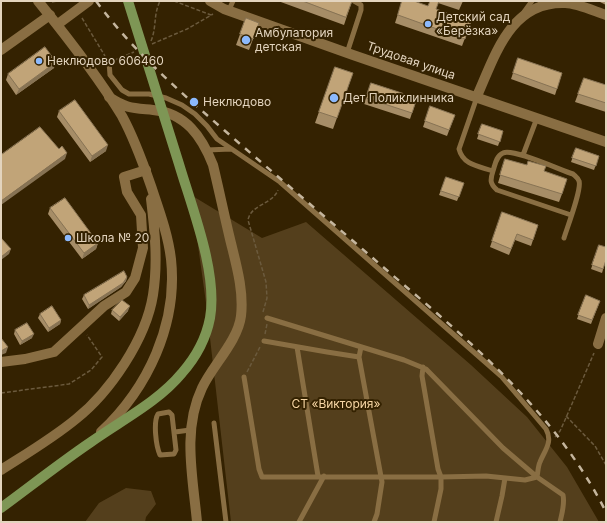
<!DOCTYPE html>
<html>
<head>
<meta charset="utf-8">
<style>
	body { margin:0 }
	#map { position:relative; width:607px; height:523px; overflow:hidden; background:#342201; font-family:Inter,sans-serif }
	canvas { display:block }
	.frame { position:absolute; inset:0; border:2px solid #e3d4be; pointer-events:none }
</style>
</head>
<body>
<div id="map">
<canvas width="607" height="523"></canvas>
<div class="frame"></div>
</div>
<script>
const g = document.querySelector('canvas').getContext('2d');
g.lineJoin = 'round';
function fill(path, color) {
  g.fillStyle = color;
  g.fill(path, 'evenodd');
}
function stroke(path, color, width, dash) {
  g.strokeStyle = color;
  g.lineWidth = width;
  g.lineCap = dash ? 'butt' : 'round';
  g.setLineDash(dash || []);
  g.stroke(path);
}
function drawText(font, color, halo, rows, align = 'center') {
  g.font = font + ' Inter,sans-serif';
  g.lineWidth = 4;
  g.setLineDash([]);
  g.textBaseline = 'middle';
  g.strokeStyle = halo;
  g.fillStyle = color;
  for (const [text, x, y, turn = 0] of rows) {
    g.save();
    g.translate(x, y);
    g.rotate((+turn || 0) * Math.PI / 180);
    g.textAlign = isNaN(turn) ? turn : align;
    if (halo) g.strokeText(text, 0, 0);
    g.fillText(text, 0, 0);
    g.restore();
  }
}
const green = new Path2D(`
	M191,195L262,238L306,222L471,365L527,417L567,467L599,522H231L206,303Z
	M126,488L151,491L156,504L146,517L145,522H85L99,503Z`);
const path = new Path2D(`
	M174,1L211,15
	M52,2L57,1
	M82,18L105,56
	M151,41C157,26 153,16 160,1
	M152,44L187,29L213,14
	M115,60L134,52
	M263,312L267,298L266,282L248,220C251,204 272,205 278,190
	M265,334L267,324
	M247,372L260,347
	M1,393L69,384L91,370L102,357L87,335
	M566,416L595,446L606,465
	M555,437L560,431L565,420L594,353`);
const service = new Path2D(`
	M229,10L233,1
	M524,12L532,1
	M347,53L361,10V5L354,1
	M109,62L110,75L122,90L129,94H149L166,98L182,105L195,114L207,126L217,139L280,182L501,376L546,429C553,442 545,450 540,462C538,466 538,472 537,477L525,480L486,476L441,477V489L434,522
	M477,97L459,149C463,165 478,166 493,171
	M207,150L231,149
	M523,155L537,118
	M564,238C567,228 582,189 579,181C578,178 575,176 573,174C560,170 513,148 503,153C496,156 495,165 493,171C490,180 490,184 497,190L571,215
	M267,318L404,360L426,369L503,448L537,477L563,495C565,504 562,513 560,522
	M264,341L327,352L359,357
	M297,347L318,476
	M361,347L359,357L382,482L377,514L374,522
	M244,377L259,469L262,477H441L438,469L422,376L423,367
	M169,412L172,415L176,450L174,454L160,455C156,446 153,422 158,414Z
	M214,423L226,522
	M175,432L190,430
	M299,522L324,476
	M496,522L502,496L505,478`);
const minor = new Path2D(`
	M210,1L224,9L353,55L606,142
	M58,24L89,1
	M1,50L50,15
	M477,96C495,56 510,1 565,3C577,3 594,11 606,15
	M598,344L606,318
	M1,362L25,359L54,352L104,306L126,292L135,278L143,248L141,215L127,192L124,177L146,170`);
const tertiary = new Path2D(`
	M38,1C68,38 98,76 122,116C134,138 143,163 151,186C159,210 168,234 171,259C178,324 148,388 101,432
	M109,97C127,109 133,108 153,110C186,113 202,137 213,165C219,190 224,214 230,239C236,264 244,290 241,316C238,341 212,366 202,388C182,430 193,478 197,522
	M1,470C26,454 53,438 76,419C110,392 146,339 153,295C158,263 155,232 151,199`);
const primary = new Path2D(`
	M1,508C31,486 60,463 91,442C122,420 158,402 182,373C196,357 206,339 210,318C218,273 192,208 179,164C162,110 145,55 128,1`);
const rail = new Path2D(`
	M96,1C134,52 177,89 224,130C279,178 335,225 390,273C472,343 556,413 606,512`);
const wall = new Path2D(`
	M278,1H352L344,25Z
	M402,1L428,6L430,1H463L459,10L438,3L436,9L471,22L462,46L395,23Z
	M600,1H606V5L600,2Z
	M246,18L259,23L249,50L236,45Z
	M518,58L562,73L555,95L511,79Z
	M335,67L353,73L333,129L315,123Z
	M54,68L16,95L6,80L8,74Z
	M584,78L606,85V112L575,102Z
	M371,83L417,98L410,119L364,104Z
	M430,106L455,115L447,136L423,127Z
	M59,111L106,151L90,162L57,117Z
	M482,124L503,131L498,146L477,139Z
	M576,148L599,156L594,170L571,162Z
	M505,159L544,171L562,194L559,202L498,183Z
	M446,177L464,183L457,201L439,195Z
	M50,208L98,243L96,249L82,259L48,214Z
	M502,212L538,225L531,246L515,240L509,255L490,247Z
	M599,245L606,260L602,273L591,269Z
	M127,277L126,281L121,287L88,309L82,299L84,295Z
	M586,295L600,301L591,324L577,319Z
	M112,310L128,311L119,321L111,314Z
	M40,314L61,320L60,324L48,332L38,318Z
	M15,330L32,338L20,345L14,334Z`);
const shadedWall = new Path2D(`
	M56,62L54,68L16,95L19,89Z
	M108,145L106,151L90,162L92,156Z
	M67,153L65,159L1,205V201Z
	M98,243L96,249L82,259L84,253Z
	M11,249L9,254L1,260V257Z
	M127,277L126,281L121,287L88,309L89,305Z
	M130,306L128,311L119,321L120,317Z
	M61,320L60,324L48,332L49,328Z
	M34,334L32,338L20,345L22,341Z
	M8,347L6,353L1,355V351Z`);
const building = new Path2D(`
	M303,1H352L346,17Z
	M402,1H414L428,6L430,1H439L436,9L471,22L465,39L398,15Z
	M246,18L259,23L253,39L240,34Z
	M45,47L56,62L19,89L8,74Z
	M518,58L562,73L557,89L513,73Z
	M335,67L353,73L337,118L319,112Z
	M584,78L606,85V103L578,94Z
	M371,83L417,98L412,113L366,98Z
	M75,100L108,145L92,156L59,111Z
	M430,106L455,115L449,130L425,121Z
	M482,124L503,131L500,142L478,134Z
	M40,127L59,149L62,146L67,153L1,201V155Z
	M576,148L599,156L596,166L572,158Z
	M505,159L527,165L528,161L546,166L544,171L567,179L562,194L500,175Z
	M446,177L464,183L459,197L441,191Z
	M65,198L98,243L84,253L50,208Z
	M502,212L538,225L533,240L517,234L511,249L492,241Z
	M2,239L11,249L1,257V240Z
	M599,245L606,247V260L603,269L592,265Z
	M124,271L127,277L123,283L89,305L84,295Z
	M586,295L600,301L592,320L578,315Z
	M122,300L130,306L120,317L112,310Z
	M52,306L61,320L49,328L40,314Z
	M27,323L34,334L22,341L15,330Z
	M1,338L8,347L1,351Z`);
const markers = [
	[428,24,4,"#8cb9fc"],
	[246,40,5,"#8cb9fc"],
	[39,61,4,"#8cb9fc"],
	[334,98,5,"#8cb9fc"],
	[194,102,5,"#8cb9fc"],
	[68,238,4,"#8cb9fc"]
];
const poiNames = [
	["Детский сад",436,17],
	["«Берёзка»",436,31],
	["Амбулатория",255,33],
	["детская",255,47],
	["Неклюдово 606460",47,61],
	["Дет Поликлинника",343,98],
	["Неклюдово",203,102],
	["Школа № 20",76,238]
];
const streetNames = [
	["Трудовая улица",411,61,19]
];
const parkNames = [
	["СТ «Виктория»",336,404]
];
fill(green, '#543f1c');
stroke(path, '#6b5a3d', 1.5, [4, 2]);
stroke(service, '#896e43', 5);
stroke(minor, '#896e43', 10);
stroke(tertiary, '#896e43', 10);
stroke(primary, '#7e9655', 10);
stroke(rail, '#c5b69e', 2.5, [7, 7]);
fill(wall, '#a68d67');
fill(shadedWall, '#877354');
fill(building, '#c1a478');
stroke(building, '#877354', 1);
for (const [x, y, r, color] of markers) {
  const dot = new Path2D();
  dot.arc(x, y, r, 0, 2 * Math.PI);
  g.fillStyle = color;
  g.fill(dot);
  stroke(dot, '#342201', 1.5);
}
drawText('12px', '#e3d4be', '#342201', poiNames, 'left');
drawText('12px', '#e3d4be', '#342201', streetNames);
drawText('12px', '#f7d6a4', '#342201', parkNames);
</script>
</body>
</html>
